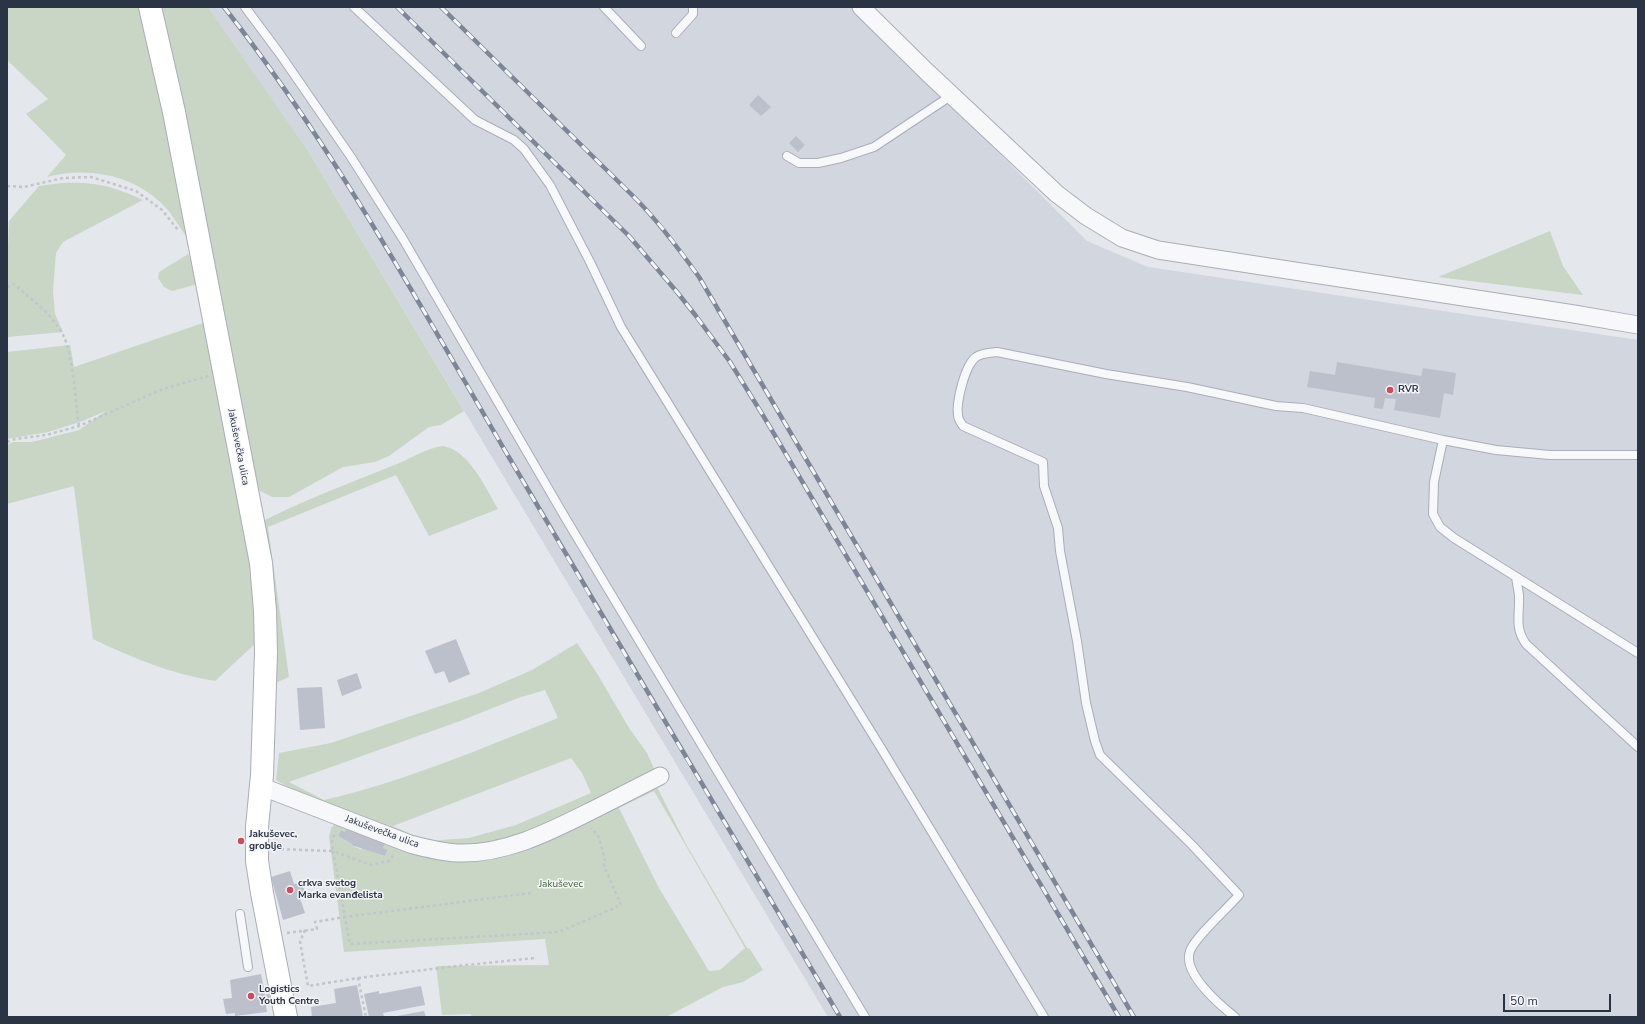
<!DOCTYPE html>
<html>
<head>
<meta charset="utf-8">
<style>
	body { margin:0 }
	#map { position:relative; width:1645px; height:1024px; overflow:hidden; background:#e4e7ec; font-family:"Nunito Sans",sans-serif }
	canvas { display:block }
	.frame { position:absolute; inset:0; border:8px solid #2b3445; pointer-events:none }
	.scale { position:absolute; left:1503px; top:994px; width:108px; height:18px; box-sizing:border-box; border:2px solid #2b3445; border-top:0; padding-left:5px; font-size:12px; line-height:14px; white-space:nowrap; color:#2b3445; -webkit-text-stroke:3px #f4f6f9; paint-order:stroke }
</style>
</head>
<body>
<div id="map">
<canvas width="1645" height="1024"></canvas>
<div class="frame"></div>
<div class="scale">50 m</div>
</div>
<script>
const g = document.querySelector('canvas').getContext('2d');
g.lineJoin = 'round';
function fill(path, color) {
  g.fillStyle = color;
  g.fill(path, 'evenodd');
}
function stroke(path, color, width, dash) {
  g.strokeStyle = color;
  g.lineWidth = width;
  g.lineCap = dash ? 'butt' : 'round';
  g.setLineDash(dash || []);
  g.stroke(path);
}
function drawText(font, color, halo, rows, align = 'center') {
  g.font = font + ' "Nunito Sans",sans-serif';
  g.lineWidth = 3;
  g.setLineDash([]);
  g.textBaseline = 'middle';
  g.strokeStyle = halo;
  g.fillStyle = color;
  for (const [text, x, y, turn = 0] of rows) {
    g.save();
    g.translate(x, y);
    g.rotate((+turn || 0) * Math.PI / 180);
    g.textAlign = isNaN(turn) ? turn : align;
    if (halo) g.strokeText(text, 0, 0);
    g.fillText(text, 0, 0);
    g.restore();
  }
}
const built = new Path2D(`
	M208,7H853L1087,241L1148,267L1638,340V1017H828L307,149Z`);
const green = new Path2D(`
	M7,7H143L193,245C183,234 176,219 166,208C136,175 88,166 47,177L66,155L26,114L48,99L7,60Z
	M156,7H208L307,149L464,411L441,425L429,427L389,456L375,462L343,467L289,497H272L252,487Z
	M62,183C98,182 111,186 143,200L63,242L56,253L53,291L55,314L63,332L7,337V272L9,221L39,186Z
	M1550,231L1563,266L1583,295L1438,277Z
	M188,254L196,268L201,283L172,291L164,287L158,278L159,272Z
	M209,321L246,516L258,641L215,681C172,674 132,658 93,639L74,486L7,504V445L13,442H32L79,430L106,411L80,422L48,432L7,439V352L70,345L74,367Z
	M443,446C469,450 486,489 498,509L429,536L396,475L268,527L289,677L271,685L259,523C302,501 347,484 392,466C409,460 425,448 443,446Z
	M577,643L598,675L629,728L647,753L656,773L505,843L437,847L284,789L286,786L276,780L279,753L331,743L479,693L532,670ZM545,690L558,718C482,748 404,782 324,800L289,782L460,721L518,698ZM571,758L582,773L591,793L516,825L469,838L427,841L393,826Z
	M656,785L686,844L747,948L750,949L763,970L743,982L723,987L666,1017H472L471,1014L442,1015L436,966L549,965L545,939L344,952L329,837L331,828L335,824L347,825L345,832L341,830L338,836L352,844L351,845L362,850V848L385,856L388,850L383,848L386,842L462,857ZM654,791L745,948L720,970L709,971L659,888L619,808Z`);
const building = new Path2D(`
	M758,95L771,107L761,116L749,105Z
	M796,136L805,145L798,152L789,143Z
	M1337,362L1421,376L1423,368L1456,373L1453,395L1444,393L1440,418L1394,410L1396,399L1385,398L1383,409L1374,408L1375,398L1307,387L1310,371L1335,375Z
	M456,639L470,674L449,683L444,671L435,674L425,651Z
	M357,673L362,688L342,696L337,680Z
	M322,687L325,728L300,730L297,688Z
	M347,826L386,842L383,848L388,850L385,856L351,845L352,844L338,836L341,830L345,832Z
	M290,871L294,884L302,882L306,896L300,898L305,913L283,920L271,877Z
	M261,974L265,995L269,994L270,998L265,999L267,1012L235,1016V1013L226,1014L223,999L232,998L230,980Z
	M357,985L363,1017H312L311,1007L336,1003L334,989Z
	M421,986L425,1005L383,1013L384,1017H369L364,994L379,991V994Z
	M424,1011L426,1017H397V1016Z`);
const path = new Path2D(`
	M7,186L24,187L63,178L91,177L136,191L162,210L178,230
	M7,287L14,284C31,299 52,314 63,335C74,356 75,402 79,426
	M7,442L15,439L46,435L79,426L163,389L208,376
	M275,849L333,851L332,840L336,831
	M531,893L345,917L350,944L559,932L621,905L603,863L605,859L598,835L591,828
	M305,930L300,942L308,986L358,978L366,1017
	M287,933L317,929L315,922L345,917L333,851L371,865L389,861L394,854
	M358,978L457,966L535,958`);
const service = new Path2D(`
	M245,7L280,54L351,157L403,239L566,519L865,1017
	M354,7L475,120L514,140L524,149L550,185L590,262L621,327L881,748L1044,1017
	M604,7L641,46
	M676,33L693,14V7
	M787,156L799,163H818L841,158L874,147L952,95
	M1638,455H1550L1496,450L1443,440L1434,482L1433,514L1440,527L1454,538L1638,653
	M1516,577C1517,583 1518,589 1519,595C1520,615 1514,627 1526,644L1638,747
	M240,914L248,967
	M1235,1017C1220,1005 1182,973 1190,951C1195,937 1228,908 1239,895L1192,845L1100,755L1095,741L1086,703L1077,641L1060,551L1058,528L1044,486L1043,462L963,426C961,423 958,419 958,415C956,402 965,365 976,357C982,353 990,353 997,352L1106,374L1187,387L1276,406L1303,408L1443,440`);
const minor = new Path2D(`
	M861,7L927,72L1057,194L1086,216L1122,238L1158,250L1574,314L1638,325
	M260,786L410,844C425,848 441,852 457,853C506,855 553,830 595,809C617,798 638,787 660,776`);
const secondary = new Path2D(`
	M150,7L174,112L261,563L265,611L266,652L262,775L257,827V861L262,893L286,1017`);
const rail = new Path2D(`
	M224,7C333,146 418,302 507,454C617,642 729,829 840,1017
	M397,7L629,236L677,292L696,316L730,362L764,417L1119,1017
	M441,7L635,198C659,222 679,249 699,277L1134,1017`);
const markers = [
	[1390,390,4,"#d1495b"],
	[241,841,4,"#d1495b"],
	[290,890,4,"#d1495b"],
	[251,996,4,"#d1495b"]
];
const poiNames = [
	["RVR",1398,390],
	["Jakuševec,",249,835],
	["groblje",249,847],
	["crkva svetog",298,884],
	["Marka evanđelista",298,896],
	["Logistics",259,990],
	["Youth Centre",259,1002]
];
const streetNames = [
	["Jakuševečka ulica",238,447,79],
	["Jakuševečka ulica",382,832,20]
];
const parkNames = [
	["Jakuševec",561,885]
];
fill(built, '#d2d6de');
fill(green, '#c9d6c5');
fill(building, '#bbc0ca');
stroke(service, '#a9aeb7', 10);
stroke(minor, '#a9aeb7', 19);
stroke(secondary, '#a9aeb7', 24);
stroke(path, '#c2c5cb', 2.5, [3, 3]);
stroke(service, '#f7f8fa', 8);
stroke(minor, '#f7f8fa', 17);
stroke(secondary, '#fff', 22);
stroke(rail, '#7d8696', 4.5);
stroke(rail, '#f4f6f9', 3, [9]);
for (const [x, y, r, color] of markers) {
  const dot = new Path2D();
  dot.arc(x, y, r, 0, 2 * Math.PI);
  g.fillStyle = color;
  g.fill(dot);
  stroke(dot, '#f4f6f9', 1.5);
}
drawText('bold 10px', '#2b3445', '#f4f6f9', poiNames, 'left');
drawText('10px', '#2b3445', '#f4f6f9', streetNames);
drawText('10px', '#3f6138', '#f4f6f9', parkNames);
</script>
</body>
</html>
